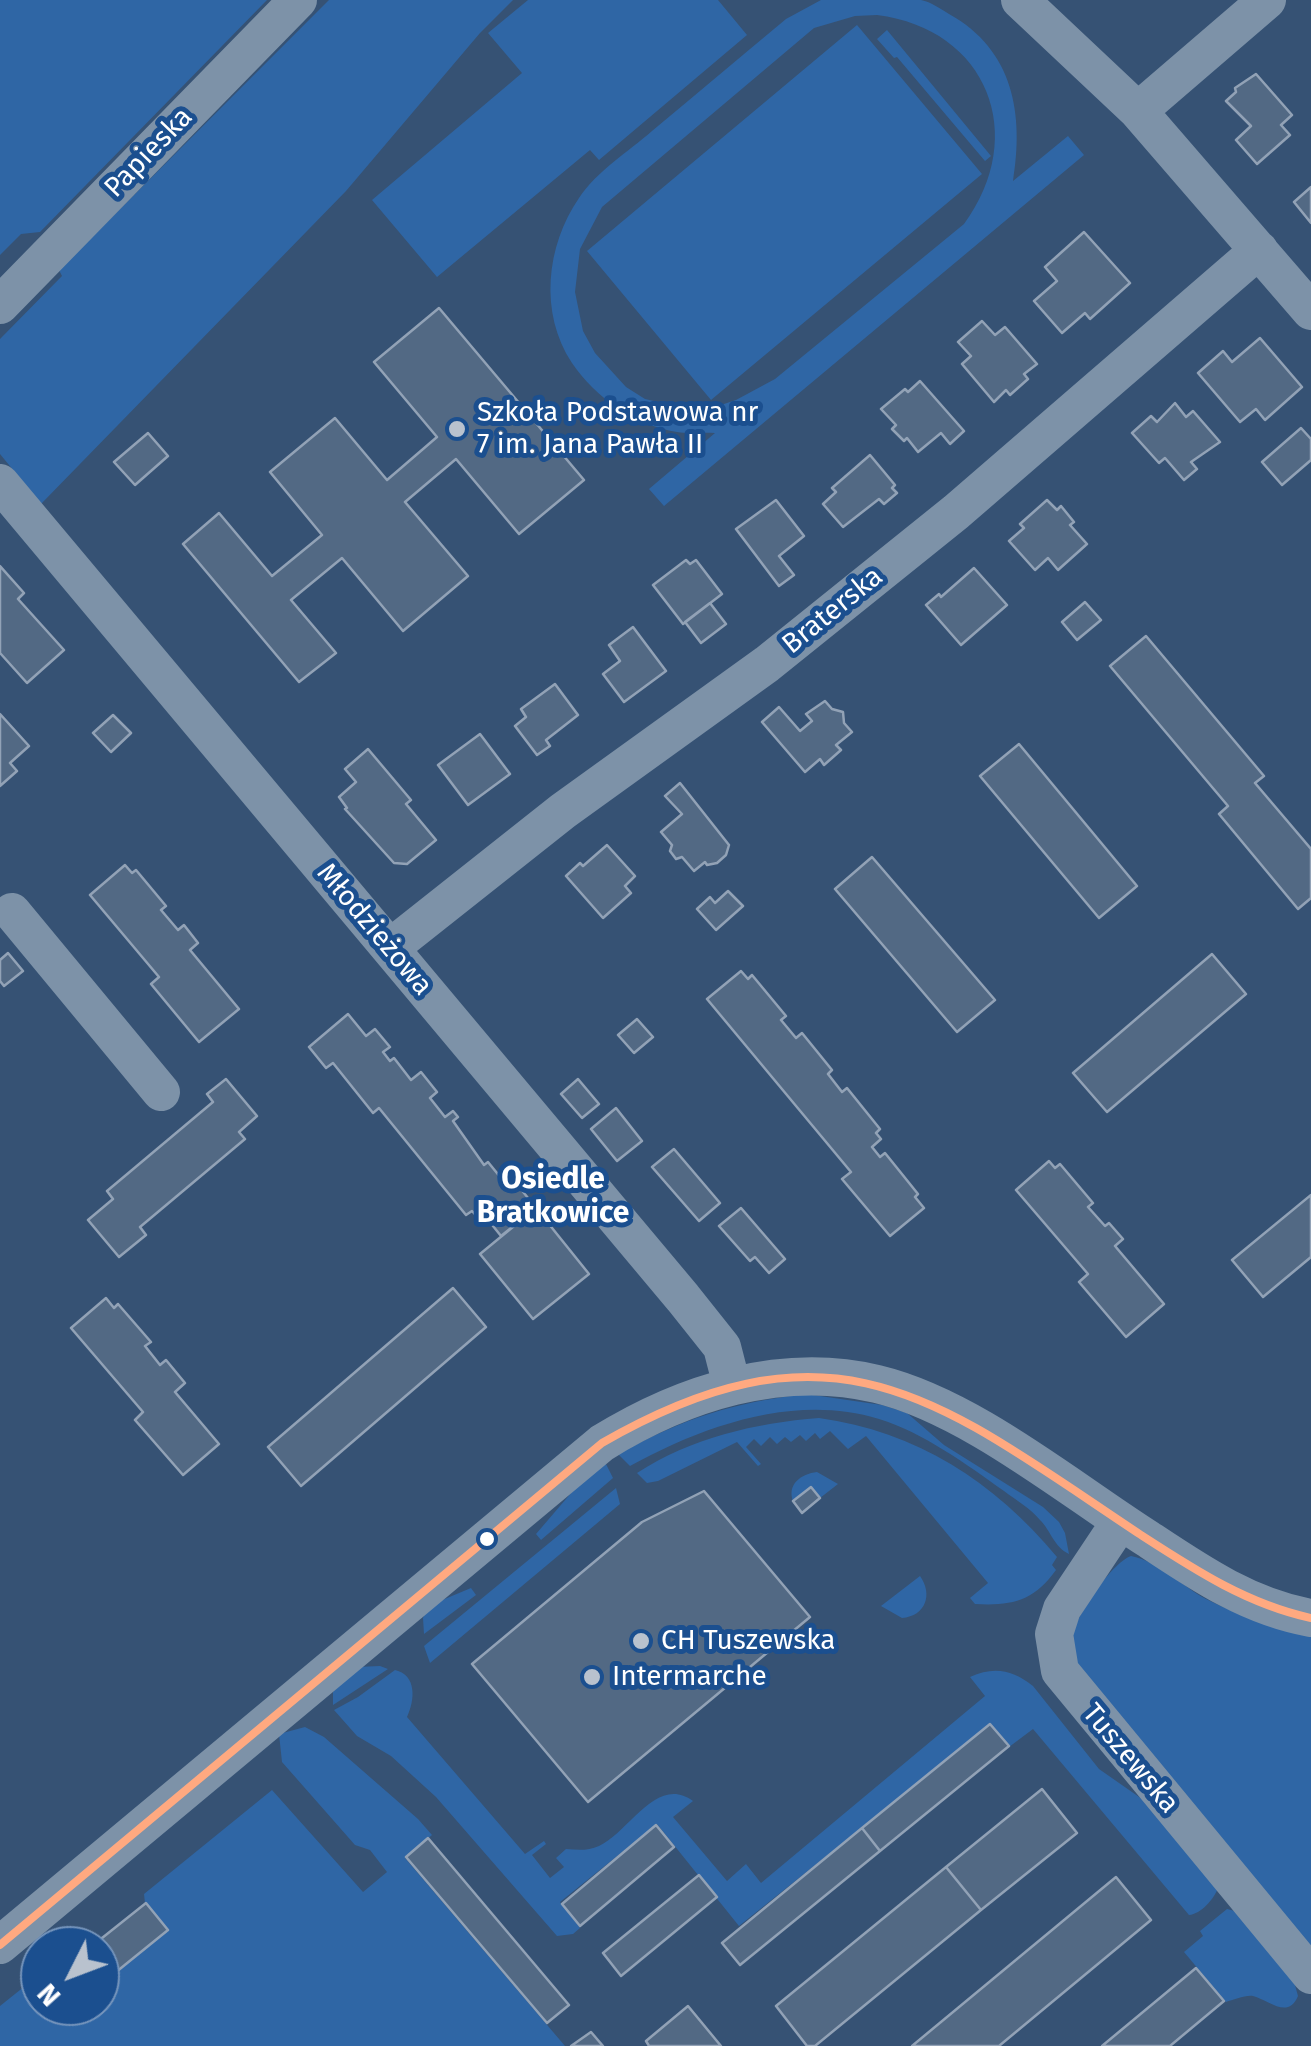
<!DOCTYPE html>
<html>
<head>
<meta charset="utf-8">
<style>
	body { margin:0 }
	#map { position:relative; width:1311px; height:2046px; overflow:hidden; background:#365274; font-family:"Fira Sans",sans-serif }
	canvas { display:block }
	.north { position:absolute; left:20px; top:1926px; width:100px; height:100px; box-sizing:border-box; background:#1b4f8f; border:2px solid #7695bc; border-radius:50%; rotate:228deg; font-size:28px; font-weight:700; line-height:40px; text-align:center; color:#fff }
	.north::after { content:''; display:block; margin:auto; width:35px; height:45px; background:#b9c2ce; clip-path:polygon(50% 0,100% 100%,50% 72%,0 100%) }
</style>
</head>
<body>
<div id="map">
<canvas width="1311" height="2046"></canvas>
<div class="north">N</div>
</div>
<script>
const g = document.querySelector('canvas').getContext('2d');
g.lineJoin = 'round';
function fill(path, color) {
  g.fillStyle = color;
  g.fill(path, 'evenodd');
}
function stroke(path, color, width, dash) {
  g.strokeStyle = color;
  g.lineWidth = width;
  g.lineCap = dash ? 'butt' : 'round';
  g.setLineDash(dash || []);
  g.stroke(path);
}
function drawText(font, color, halo, rows, align = 'center') {
  g.font = font + ' "Fira Sans",sans-serif';
  g.lineWidth = 10;
  g.setLineDash([]);
  g.textBaseline = 'middle';
  g.strokeStyle = halo;
  g.fillStyle = color;
  for (const [text, x, y, turn = 0] of rows) {
    g.save();
    g.translate(x, y);
    g.rotate((+turn || 0) * Math.PI / 180);
    g.textAlign = isNaN(turn) ? turn : align;
    if (halo) g.strokeText(text, 0, 0);
    g.fillText(text, 0, 0);
    g.restore();
  }
}
const green = new Path2D(`
	M0,0H267L40,232L21,234L0,255Z
	M329,0H513L480,33L346,191L41,504L0,454V339L62,276L59,270Z
	M528,0H718L747,35L599,160L590,150L437,277L372,200L522,73L488,33Z
	M821,0C846,0 900,0 921,0C931,2 941,9 949,14C1014,50 1024,115 1013,181L1068,136L1084,155L664,506L649,489L715,433C703,432 689,434 677,432C634,425 596,398 572,363C539,313 546,246 579,198C597,171 628,152 652,131C697,94 741,56 786,19ZM877,15C988,29 1029,136 964,224L775,379L736,400L712,408L690,409L645,399L626,387L595,353L583,331L575,292L580,249L602,207L814,28L855,16Z
	M857,25L982,174L711,400L587,251Z
	M887,30L991,156L985,161L897,57L894,58L877,39Z
	M806,1394L882,1405L907,1413L944,1445L1043,1507L1059,1522L1065,1533L1069,1554C1054,1547 1051,1531 1040,1520C1031,1509 1016,1500 1004,1491C966,1464 924,1433 879,1419C795,1393 703,1426 630,1466L618,1454C685,1418 731,1403 806,1394Z
	M819,1418C916,1431 995,1482 1057,1557L1052,1565L1056,1570C1034,1601 1012,1606 975,1604L970,1598L988,1583L866,1436L848,1449L830,1431L820,1439L815,1433L806,1441L800,1435L791,1442L785,1437L777,1444L770,1437L761,1446L754,1439L746,1447L761,1464L758,1466L737,1442L658,1481L647,1483L637,1473C691,1438 755,1423 819,1418Z
	M606,1464L613,1478L541,1540L536,1534L590,1471Z
	M817,1472L838,1484L820,1498L811,1487L793,1501C787,1484 801,1474 817,1472Z
	M616,1488L620,1504L430,1663L424,1646Z
	M1131,1556C1158,1561 1182,1586 1206,1599C1239,1616 1275,1626 1311,1635V1954L1083,1678C1077,1665 1070,1654 1071,1640C1074,1618 1111,1563 1131,1556Z
	M920,1576C933,1594 926,1616 902,1618L881,1606Z
	M471,1588L476,1595L424,1634L423,1618L428,1606Z
	M380,1666L388,1669L333,1705V1692L357,1667Z
	M395,1670C417,1675 415,1700 407,1717L525,1854L544,1841L546,1844L532,1855L550,1878L564,1867L556,1858L566,1849C578,1850 588,1851 599,1846C629,1832 657,1774 693,1801L673,1817L727,1881L746,1864L761,1883L985,1696L970,1677C994,1666 1013,1670 1033,1686L1099,1769L1152,1806L1218,1888C1214,1899 1201,1914 1189,1915L1033,1729L1009,1747L990,1725L739,1926L657,1824L560,1902L580,1928L573,1934L557,1936L436,1797L391,1756L357,1736L334,1710L358,1697Z
	M305,1727L324,1737L418,1819L432,1835L405,1858L565,2046H0V2006L40,1974V2006H100V1946H92L145,1903L144,1894L272,1790L363,1892L387,1872L370,1850L355,1845L282,1762L279,1734Z
	M1227,1909L1239,1912L1293,1978L1298,1996C1288,2020 1269,2000 1253,1996C1245,1995 1233,2000 1226,2002L1184,1952L1203,1936L1200,1931Z`);
const building = new Path2D(`
	M1256,74L1292,115L1281,125L1290,135L1257,164L1236,140L1251,126L1226,101L1236,92L1235,88Z
	M1311,187V223L1294,202Z
	M1084,232L1130,283L1090,319L1085,313L1062,333L1034,301L1057,281L1045,267Z
	M439,308L584,480L519,534L456,459L405,502L468,576L403,631L342,558L291,600L336,653L299,682L183,544L219,513L272,576L322,535L270,472L335,418L387,480L437,437L374,362Z
	M982,321L995,335L1005,327L1037,364L1024,374L1028,379L1010,395L1006,390L994,402L962,364L971,356L958,342Z
	M1260,338L1302,387L1265,420L1256,409L1240,422L1198,373L1223,351L1232,362Z
	M920,381L964,431L950,444L941,433L918,452L907,438L904,441L892,429L896,425L881,409L905,389L908,392Z
	M1175,403L1186,417L1193,411L1220,442L1191,462L1197,469L1184,480L1165,458L1159,463L1132,433L1151,416L1157,422Z
	M1301,428L1311,439V460L1282,485L1262,462Z
	M148,433L168,456L135,485L114,462Z
	M870,455L895,485L892,488L897,493L884,504L879,499L843,527L823,504L836,492L832,488Z
	M776,500L804,536L779,556L794,575L779,586L736,529Z
	M1047,500L1057,510L1061,506L1074,522L1070,525L1087,544L1058,570L1048,558L1035,570L1009,541L1024,528L1020,524Z
	M686,560L690,564L696,560L722,594L683,624L653,585Z
	M0,566L24,593L18,599L64,650L27,683L0,653Z
	M974,568L1007,605L961,645L926,605L939,594L941,597Z
	M1085,602L1101,620L1077,640L1062,622Z
	M710,603L726,624L701,643L685,622Z
	M633,627L666,671L624,702L603,674L620,661L609,645Z
	M1146,636L1264,776L1255,783L1311,849V898L1298,909L1219,814L1228,806L1110,666Z
	M555,684L578,715L546,740L550,746L537,755L515,726L526,717L521,709Z
	M825,701L832,709L843,712L844,723L852,732L836,745L841,750L824,765L820,759L805,772L762,722L779,707L800,731L812,721L806,714Z
	M0,714L29,746L10,763L17,771L0,786Z
	M113,715L131,733L111,752L93,733Z
	M480,734L510,774L468,805L438,765Z
	M1019,744L1137,886L1099,918L980,776Z
	M368,749L411,800L406,804L436,840L407,864L394,863L345,809L347,808L339,797L356,782L345,769Z
	M680,783L729,845L726,855L717,863L707,865L705,862L694,871L682,857L676,859L670,851L672,845L661,832L682,814L665,796Z
	M607,845L635,876L625,886L631,893L603,918L566,876L580,863L583,866Z
	M872,857L995,1000L957,1032L835,889Z
	M125,865L132,873L136,870L166,906L161,910L178,930L184,925L198,943L190,950L239,1009L199,1042L151,984L159,977L90,895Z
	M728,891L743,906L716,930L697,909L710,897L715,903Z
	M8,953L23,971L4,986L0,981V960Z
	M1212,954L1246,994L1107,1112L1073,1073Z
	M741,971L748,979L752,975L786,1016L781,1020L796,1038L802,1033L832,1070L828,1074L842,1092L847,1088L880,1129L876,1133L881,1139L872,1147L880,1157L885,1153L918,1194L915,1197L924,1208L890,1236L842,1179L851,1172L707,999Z
	M348,1014L366,1036L375,1029L390,1047L383,1052L390,1061L394,1058L411,1080L421,1072L437,1092L430,1098L445,1117L453,1111L458,1117L453,1121L484,1165L488,1162L505,1183L512,1178L536,1208L501,1236L485,1216L480,1220L472,1211L466,1215L379,1108L373,1113L333,1063L326,1068L309,1047Z
	M637,1019L653,1037L634,1053L618,1035Z
	M226,1079L257,1116L239,1132L245,1139L140,1227L146,1235L119,1257L88,1220L113,1199L107,1191L213,1102L207,1094Z
	M578,1079L599,1104L582,1118L561,1094Z
	M616,1108L642,1141L617,1161L591,1129Z
	M674,1149L720,1203L699,1221L652,1167Z
	M1049,1161L1055,1168L1060,1164L1093,1203L1088,1207L1105,1226L1109,1223L1123,1239L1115,1246L1164,1304L1126,1337L1079,1282L1088,1274L1016,1190Z
	M1311,1195V1257L1263,1297L1232,1260Z
	M536,1208L589,1274L533,1319L480,1254Z
	M741,1208L785,1259L769,1273L755,1257L750,1261L719,1226Z
	M453,1288L486,1327L301,1486L268,1447Z
	M106,1298L114,1308L118,1304L151,1342L145,1346L160,1365L166,1360L185,1383L175,1392L219,1444L183,1475L135,1420L143,1412L71,1328Z
	M811,1487L820,1498L802,1513L793,1501Z
	M704,1491L810,1617L588,1802L472,1664L642,1522Z
	M990,1724L1009,1746L880,1851L862,1828Z
	M1042,1789L1077,1833L981,1910L946,1867Z
	M656,1825L674,1847L580,1926L562,1904Z
	M862,1828L880,1851L740,1965L722,1943Z
	M428,1838L569,2005L547,2023L406,1857Z
	M946,1867L981,1910L815,2046H807L776,2006Z
	M699,1875L717,1897L621,1976L603,1953Z
	M1116,1877L1151,1920L999,2046H912Z
	M146,1903L168,1930L105,1981L100,1974V1946H92Z
	M1196,1968L1224,2001L1170,2046H1102Z
	M688,2006L721,2046H649L646,2041Z
	M591,2032L603,2046H571Z`);
const minor = new Path2D(`
	M1020,0L1138,111L1311,311
	M1138,111L1267,0
	M0,305L298,0
	M0,483L683,1298L722,1347L732,1386
	M12,912L161,1092
	M390,948L563,811L767,664L956,512L1259,250
	M1120,1522L1062,1609L1054,1634L1060,1671L1311,1975
	M0,1945L602,1443C683,1393 781,1361 877,1384C969,1406 1068,1488 1148,1539C1199,1573 1249,1607 1311,1618`);
const bus1 = new Path2D(`
	M0,1945L602,1443C839,1307 942,1403 1141,1535C1195,1570 1247,1604 1311,1618`);
const markers = [
	[457,429,10,"#b9c2ce"],
	[487,1539,9,"#fff"],
	[641,1641,10,"#b9c2ce"],
	[592,1677,10,"#b9c2ce"]
];
const streetNames = [
	["Papieska",149,153,-46],
	["Braterska",833,611,-39],
	["Młodzieżowa",374,930,50],
	["Tuszewska",1130,1759,50]
];
const poiNames = [
	["Szkoła Podstawowa nr",477,413],
	["7 im. Jana Pawła II",477,445],
	["CH Tuszewska",661,1641],
	["Intermarche",612,1677]
];
const neighbourhoodNames = [
	["Osiedle",553,1180],
	["Bratkowice",553,1214]
];
fill(green, '#2f66a5');
fill(building, '#526984');
stroke(building, '#92a2b6', 2.5);
stroke(minor, '#7d92a8', 38);
stroke(bus1, '#ffa980', 8);
for (const [x, y, r, color] of markers) {
  const dot = new Path2D();
  dot.arc(x, y, r, 0, 2 * Math.PI);
  g.fillStyle = color;
  g.fill(dot);
  stroke(dot, '#1b4f8f', 4);
}
drawText('28px', '#fff', '#1b4f8f', streetNames);
drawText('28px', '#fff', '#1b4f8f', poiNames, 'left');
drawText('bold 30px', '#fff', '#1b4f8f', neighbourhoodNames);
</script>
</body>
</html>
